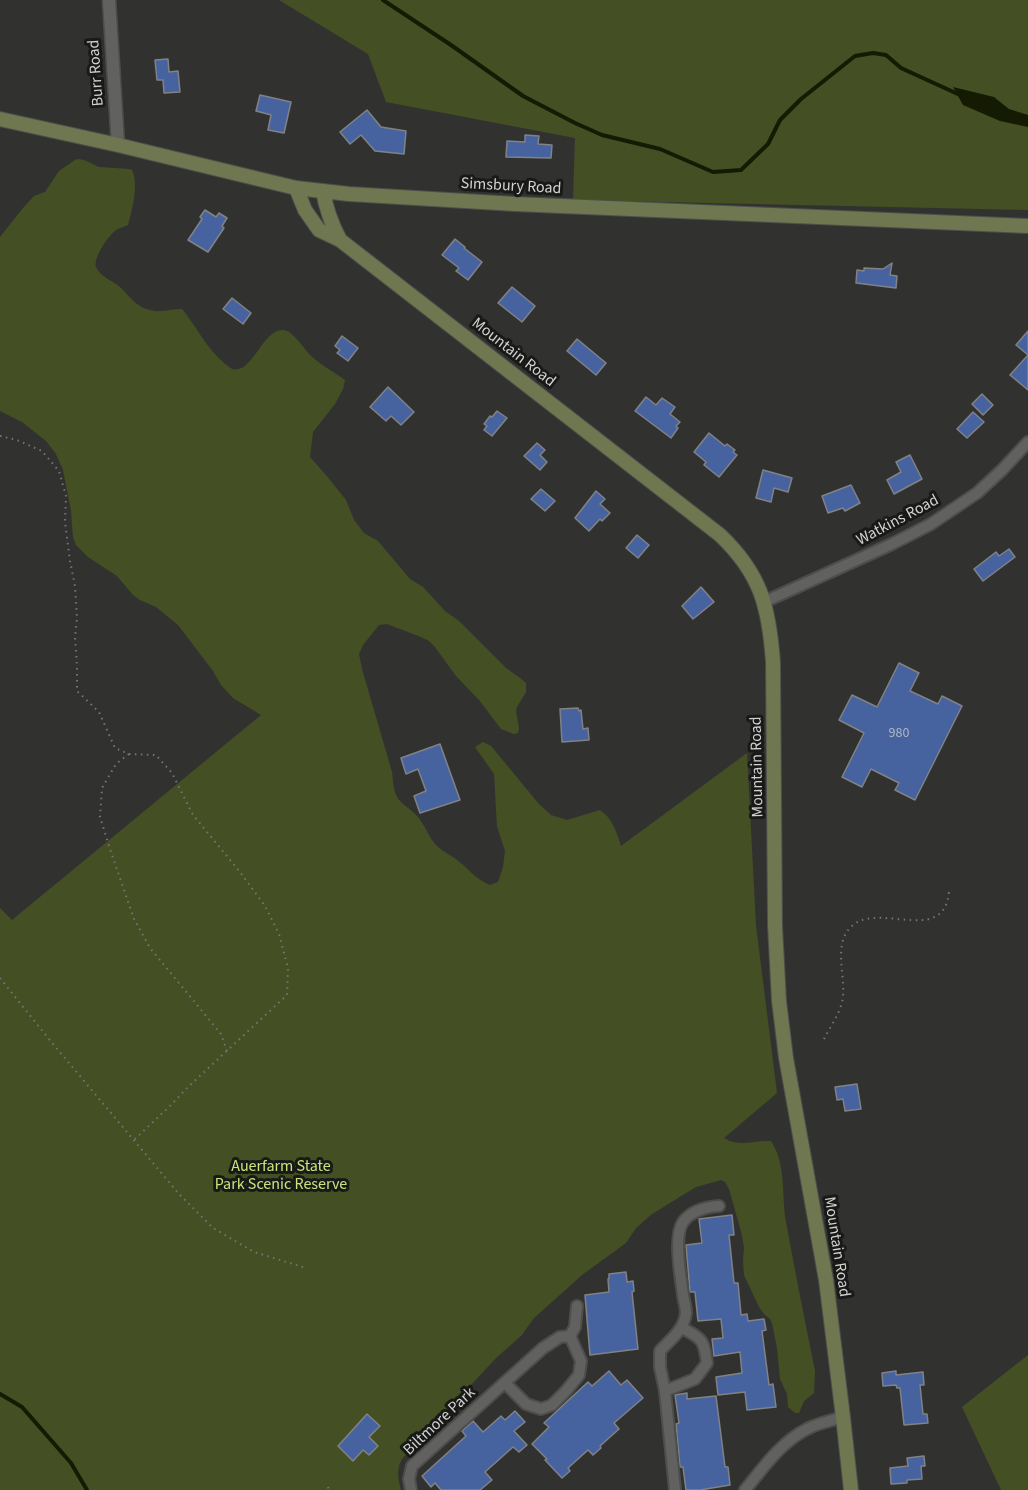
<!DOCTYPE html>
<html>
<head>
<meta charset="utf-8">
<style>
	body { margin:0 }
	canvas { display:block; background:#31322f }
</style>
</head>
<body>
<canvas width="1028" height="1490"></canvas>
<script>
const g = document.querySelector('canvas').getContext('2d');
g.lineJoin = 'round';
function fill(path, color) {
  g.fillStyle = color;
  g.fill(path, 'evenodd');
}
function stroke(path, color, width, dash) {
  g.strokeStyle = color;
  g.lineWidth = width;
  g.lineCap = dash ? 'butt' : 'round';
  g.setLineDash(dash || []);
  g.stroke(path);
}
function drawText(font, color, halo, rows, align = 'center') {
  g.font = font + ' "Source Sans 3",sans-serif';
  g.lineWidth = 6;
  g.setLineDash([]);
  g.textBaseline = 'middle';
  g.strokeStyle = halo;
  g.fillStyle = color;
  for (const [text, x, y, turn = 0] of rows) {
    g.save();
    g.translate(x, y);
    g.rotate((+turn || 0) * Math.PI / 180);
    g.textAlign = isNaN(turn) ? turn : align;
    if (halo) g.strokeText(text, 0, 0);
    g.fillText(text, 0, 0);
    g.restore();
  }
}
const green = new Path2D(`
	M279,0H1028V210L573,200L575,138L386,102L368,54Z
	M79,159L84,160L99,167L129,169L132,170C139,185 132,210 128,225C124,227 118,228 115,231C108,236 93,258 96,267C100,277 114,281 121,288C132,299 137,308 154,311C163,312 174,309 182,309C197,327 206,348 224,363C225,364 231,368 232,369C254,376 265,319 289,332C295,335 305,350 311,356C321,365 334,372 345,380L343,389L335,404L313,432L310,457L326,475L346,500L354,520L364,533L378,541L410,579L423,587L445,611L459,621L506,668L520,678L526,683V692L517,707L516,711L519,728L518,733L514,734L501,729L480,701L456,676L435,647L429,641L421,637L387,624L379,625L363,645L359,654L362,669L392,772C393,780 393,788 396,795C400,804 410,808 416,815C425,824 428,837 437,846C443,852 451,855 457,860C468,868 476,880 490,885L498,882L503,867L505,851L497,826L494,774L475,747L483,742L491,746L539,804L551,815L567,820L600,810C613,819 616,831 621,846L747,753L756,926L777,1093L724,1138C739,1148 754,1140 771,1141C787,1166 781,1194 786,1222C795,1272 805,1321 815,1371L814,1393L804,1401L799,1413H795L788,1407L787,1394L780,1379L777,1348L772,1323L770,1319L764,1314L759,1307L744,1275L743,1261L744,1248L742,1235L729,1189L725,1182L721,1180L696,1187L652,1214L636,1228L626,1243L582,1275L534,1318L521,1336L496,1358L470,1386L402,1459C396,1470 398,1478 401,1490H0V908L12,920L261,715L233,698L221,685L213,671L178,625L156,607L140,600L133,595L117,576L88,557L76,545L73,537L71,511L63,470L56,454L46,441L22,422L0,411V237L23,208L34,196L45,192L59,171L75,160Z
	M1028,1355V1490H1001L962,1407Z`);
const water = new Path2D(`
	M953,87L994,97L1009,109L1028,115V127L1000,121L963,105Z`);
const stream = new Path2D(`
	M383,0L451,45L523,96L575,123L602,135L660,149L713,172L741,170L768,144L780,120L801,99L855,56L873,53L886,55L901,68L960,95
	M0,1394L22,1407L71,1463L87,1490`);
const building = new Path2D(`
	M168,59L169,72L178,71L180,92L164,93L163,80H157L155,60Z
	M260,95L291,102L284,133L268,130L271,115L256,111Z
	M367,110L381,127L406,131L404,154L375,151L361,135L350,144L340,132Z
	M525,135L539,136L538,144L552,145L551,158L506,157L507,141L525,142Z
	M205,210L216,217L219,213L227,218L222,226L224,228L208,252L188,240L202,219L200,217Z
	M455,239L465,247L464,248L482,262L468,280L456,271L459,268L442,255Z
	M892,263L890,275L897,276L896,288L856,283L857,270L864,271V268L883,269Z
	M512,287L535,306L522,322L498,303Z
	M232,298L251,313L243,324L223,309Z
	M1028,331V390L1010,375L1028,355L1016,345Z
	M342,336L358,348L348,361L337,353L340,350L335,346Z
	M577,339L606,363L596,375L567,351Z
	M388,387L414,412L401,425L391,416L386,421L370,407Z
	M982,394L993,405L983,415L972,404Z
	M646,397L656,405L662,398L675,407L670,414L680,422L676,426L678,428L671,438L635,411Z
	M497,411L507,418L492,436L484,430L487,426L484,424L490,416L492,417Z
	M973,412L984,422L967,438L957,429Z
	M709,433L725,446L727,444L735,450L733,452L737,455L719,477L704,465L706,462L694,452Z
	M537,443L545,450L540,455L547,462L540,470L524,456Z
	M910,455L922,479L894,494L887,480L901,472L896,462Z
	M763,470L792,478L788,492L774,488L771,502L756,498Z
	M851,485L860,503L845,511L843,508L828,513L822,496Z
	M541,489L555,501L545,511L531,499Z
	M596,491L605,499L600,504L610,513L602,521L600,519L589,531L575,518Z
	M637,535L649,545L638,558L626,548Z
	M1009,549L1015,557L983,581L974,569L996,552L999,556Z
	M701,587L714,602L693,619L682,606Z
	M899,663L919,673L910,691L938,704L942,696L962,706L915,800L895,790L899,783L871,769L862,787L842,777L864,733L839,720L852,695L877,707Z
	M578,708L579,711L581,710L583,729L588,728L589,740L562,742L560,709Z
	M440,744L460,800L420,813L414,796L426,791L418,769L406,774L401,758Z
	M857,1084L861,1109L845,1111L843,1099L837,1100L835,1087Z
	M732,1215L734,1235H729L734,1283H738L741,1315L747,1314L748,1321L764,1319L766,1330L762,1331L769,1385L773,1384L776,1407L747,1410L745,1392L718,1395L716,1377L742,1373L740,1352L714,1356L712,1339L723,1338L721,1319L698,1321L695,1292H690L686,1245L702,1243L699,1219Z
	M626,1272L627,1282L633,1281L634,1291L632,1292L638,1349L590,1355L585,1295L609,1292L608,1279L609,1278V1274Z
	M609,1371L621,1385L627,1380L643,1398L614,1423L619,1429L600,1446L601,1448L593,1455L588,1450L568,1468L570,1471L562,1478L545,1460L547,1459L532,1444L549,1427L544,1423L588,1382L592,1386Z
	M896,1371V1375L923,1372L924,1385H920L923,1414H927L928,1423L904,1425L900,1388H897L896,1385L883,1386L882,1373Z
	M687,1393V1399L716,1396L725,1467H728L730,1485L700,1490H686L683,1467H680L676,1424L679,1423L675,1395Z
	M515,1411L525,1422L514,1431L527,1445L519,1452L513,1447L485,1472L492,1480L480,1490H441L435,1483L431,1487L422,1476L466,1436L462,1431L473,1421L483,1432L501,1416L505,1420Z
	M367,1414L380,1426L369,1437L378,1446L369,1455L363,1450L353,1461L338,1446Z
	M924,1456L925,1466H921L922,1479L907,1480V1483L891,1484L890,1468L908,1466L907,1458Z`);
const path = new Path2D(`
	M0,436L17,440L42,451L59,471L66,496L65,522L70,561L75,586L77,618L75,638L77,665V691L99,712L115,748L129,754L156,755L172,773L193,815L240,872L265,906L279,934L288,968L287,995L188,1087L171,1105L134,1140
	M129,754L116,764L102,788L100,817L111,852L134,919L150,948L221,1034L227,1051
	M0,978L48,1038L179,1194L213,1228L254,1252L306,1268
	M824,1039C830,1027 839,1015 842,1002C848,978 829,940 856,923C884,905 945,944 949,891
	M328,1487L329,1490`);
const minor = new Path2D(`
	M764,602L892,544L931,524L977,493L1002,470L1028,442
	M505,1383L526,1404L541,1409L552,1405L566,1391L579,1375L581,1361L570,1336
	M665,1391L695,1379L707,1363C704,1339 702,1339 682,1328
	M411,1490L409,1479L412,1466L543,1348L560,1337L570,1336L575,1327L577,1306
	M675,1490L665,1391L660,1367V1351C671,1339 684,1330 686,1313C686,1308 684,1301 683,1295C681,1279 673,1236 683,1222C691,1211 706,1207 719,1206
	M745,1490C763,1468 781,1442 807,1429C818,1423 831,1421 843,1417`);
const tertiary = new Path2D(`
	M109,0L118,145`);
const secondary = new Path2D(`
	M0,119L118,145L296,188L349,194L515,204L1028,226
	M296,188L305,210L319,230L340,240L720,535C761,574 769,607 773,662L775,926L779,1001L786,1058L826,1280L843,1417L851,1490
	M323,191C326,209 331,223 340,240`);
const numberNames = [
	["980",899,734]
];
const streetNames = [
	["Burr Road",97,73,-94],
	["Simsbury Road",511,187,3],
	["Mountain Road",513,353,38],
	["Watkins Road",898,521,-28],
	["Mountain Road",758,767,-91],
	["Mountain Road",836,1247,81],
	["Biltmore Park",440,1422,-43]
];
const parkNames = [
	["Auerfarm State",281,1167],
	["Park Scenic Reserve",281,1185]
];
fill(green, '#454f24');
fill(water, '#151a03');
stroke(stream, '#151a03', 4);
fill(building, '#4663a0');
stroke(building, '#808286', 1.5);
stroke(minor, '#4d4e4b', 14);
stroke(tertiary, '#4d4e4b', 15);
stroke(secondary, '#4d4e4b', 16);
stroke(path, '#757673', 2, [1.5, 4.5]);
stroke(minor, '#61625f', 10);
stroke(tertiary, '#61625f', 12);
stroke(secondary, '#6e7750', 14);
drawText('14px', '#afb7c5', null, numberNames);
drawText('16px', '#d2d3d1', '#191a18', streetNames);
drawText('16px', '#c9e47a', '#191a18', parkNames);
</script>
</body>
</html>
